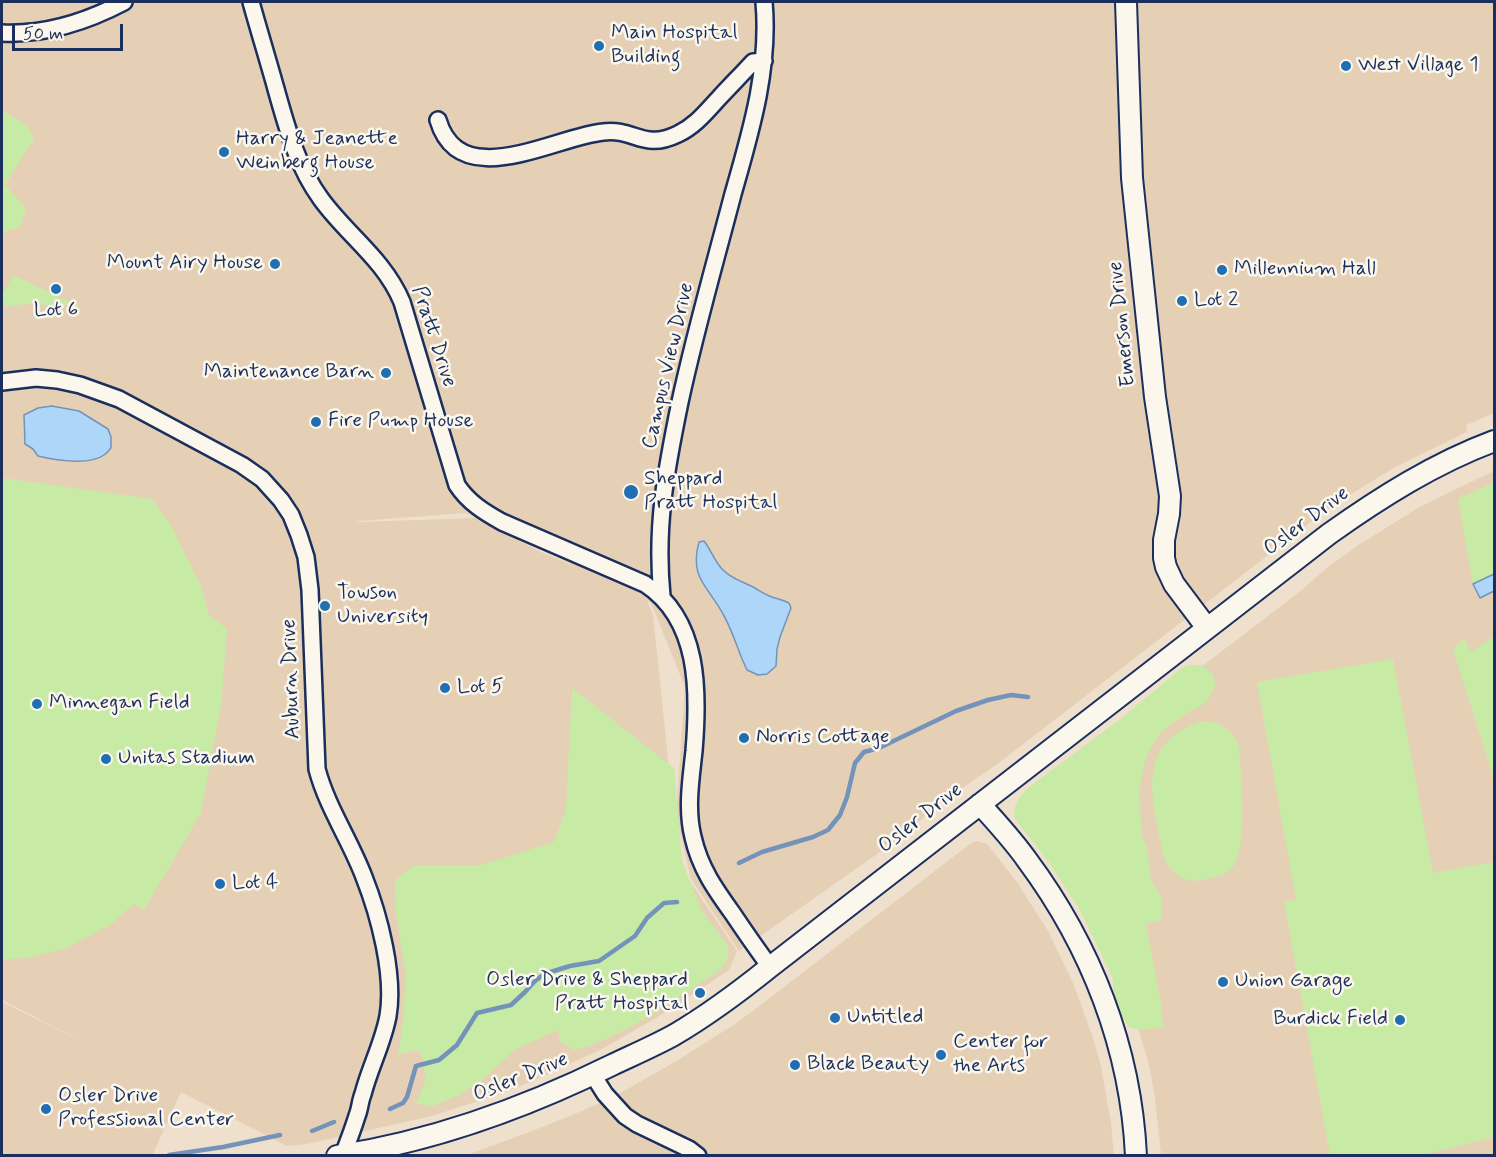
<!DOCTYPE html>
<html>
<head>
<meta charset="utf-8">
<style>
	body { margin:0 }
	#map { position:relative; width:1496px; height:1157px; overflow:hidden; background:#eee0cc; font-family:Mynerve,sans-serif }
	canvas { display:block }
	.frame { position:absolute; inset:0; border:3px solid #1b2f5e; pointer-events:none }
	.scale { position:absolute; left:12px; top:24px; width:111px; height:27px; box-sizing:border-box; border:3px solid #1b2f5e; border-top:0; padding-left:8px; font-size:18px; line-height:21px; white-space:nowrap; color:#1b2f5e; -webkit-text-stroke:4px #fbf7ec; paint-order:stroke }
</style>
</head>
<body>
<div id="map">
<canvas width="1496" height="1157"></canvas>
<div class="frame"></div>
<div class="scale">50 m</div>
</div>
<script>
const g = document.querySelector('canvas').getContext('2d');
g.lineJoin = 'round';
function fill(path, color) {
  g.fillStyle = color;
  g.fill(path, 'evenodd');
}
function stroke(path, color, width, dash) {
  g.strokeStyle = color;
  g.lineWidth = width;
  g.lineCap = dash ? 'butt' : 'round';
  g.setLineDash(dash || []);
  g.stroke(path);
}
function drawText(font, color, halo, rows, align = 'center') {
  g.font = font + ' Mynerve,sans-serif';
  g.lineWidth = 5;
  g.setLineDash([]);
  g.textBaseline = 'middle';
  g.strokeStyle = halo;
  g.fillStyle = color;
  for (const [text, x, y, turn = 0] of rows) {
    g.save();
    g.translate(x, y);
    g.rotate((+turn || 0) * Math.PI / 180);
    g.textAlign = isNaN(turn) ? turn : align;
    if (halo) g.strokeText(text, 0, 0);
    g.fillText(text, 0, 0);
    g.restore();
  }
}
const built = new Path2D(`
	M2,2H1494V413L1466,425L1467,432L1397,466L1348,496L1324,512L1000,762L942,802L900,838L739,951L691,879L676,815L685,687L651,603L647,601L653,615L670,777L659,836L737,951L729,970L668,1011L604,1048L537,1079L503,1093L432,1116L307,1144L287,1146L181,1092L152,1156L2,1155V1002L85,1043L2,1000ZM466,513L476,518L358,522V521ZM482,521L570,563V564L541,552Z
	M1494,471V1155H1161L1155,1097L1149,1065L1131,1004L1120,974L1026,801L1298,593L1328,567L1357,546L1418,508L1450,492Z
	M977,841L987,844L1017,882L1048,931L1073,983L1093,1038L1101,1066L1111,1123L1114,1155L464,1156L532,1131L575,1114L617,1095L678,1060L735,1024L758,1007L970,844Z`);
const green = new Path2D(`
	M2,110L27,126L34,139L5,185L26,208L21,226L2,233Z
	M13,275L80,307L32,304L2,306V297Z
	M2,478L152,499L173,529L201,586L209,615L227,629L221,705L201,813L144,910L134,904L110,925L66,948L33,957L2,960Z
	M1494,482V574L1473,584L1458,499Z
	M1494,636V779L1453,649L1464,638L1471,652Z
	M1393,659L1433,873L1494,862V1137L1423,1155H1330L1284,902L1296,900L1257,682Z
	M1190,665H1203L1214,676L1215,685L1210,697L1204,704L1188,712L1161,732L1151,747L1145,761L1139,791L1142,836L1147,847L1151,880L1162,898L1161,911L1162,920L1146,924L1162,1009L1160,1011L1164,1027L1142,1030L1130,1028C1120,1016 1112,996 1113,979L1080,910L1048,861L1015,819C1012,805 1020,796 1028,788L1123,717L1178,671L1185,666Z
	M572,688L674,768L682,861L701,909L728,946V960L718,972C672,1001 628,1035 575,1050L560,1041L558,1030L514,1050L482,1080L461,1094L433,1106L416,1104L426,1080L422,1055L416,1050L398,1055L403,1021L406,975L396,913L395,880L415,865H481L554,842L566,810Z
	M1201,721C1221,722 1229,727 1239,745C1240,771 1250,851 1231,869C1224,876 1211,878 1201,880C1184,884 1171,872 1164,858C1154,803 1131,746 1201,721Z`);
const water = new Path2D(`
	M52,406L79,411L108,429L111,437V448C109,450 107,453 104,455C89,466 55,460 38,456L33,449L25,444L24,415L38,408Z
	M704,541C711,550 714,560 722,569C731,579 744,582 755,588C760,591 766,595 772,597C778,599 783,600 789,603L791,608L780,637L777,649L776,666L767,674L758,675L747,670C738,652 733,631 723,614C708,586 689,578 699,542Z
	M1494,574V591L1480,598L1473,584Z`);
const stream = new Path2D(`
	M739,863L762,852L813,837L828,830L840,815L847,797L855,763L864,752L879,748L956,711L988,700L1011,695L1028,697
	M390,1109L403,1103L407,1097L416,1066L439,1060L457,1045L477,1013L511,1005L525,992L534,982L544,974L570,966L599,961L635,936L647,918L664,903L677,902
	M312,1131L334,1122
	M169,1155L223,1147L280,1135`);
const minor = new Path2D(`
	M251,2C259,31 268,60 276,89C287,128 297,166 321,199C347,235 384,259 402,302L457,485C468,502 484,512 502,522L645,584C700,620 699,692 694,751C691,779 686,809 693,837C700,868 715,889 733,914C745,932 757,949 770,967
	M2,33C45,35 86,22 124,2
	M438,120C460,194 554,137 603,132C635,128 643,151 678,134C695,126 706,112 719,98C730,86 742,74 753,62L764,61
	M2,382L36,378L57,380L80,385L119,399L242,465L262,479L281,500L291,515L299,535L306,557L310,590L317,769C327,807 350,840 364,877C379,915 395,975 388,1016C383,1043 370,1067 363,1094C360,1101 360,1109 357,1116C353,1129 348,1142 343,1155
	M662,596C655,527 666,470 680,402C695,332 715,263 733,194C751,131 770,68 764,2
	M593,1075L605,1094L625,1116L637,1124L689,1149L698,1156`);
const tertiary = new Path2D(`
	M1126,2L1132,178L1155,397L1170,496L1169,514L1164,540V558L1166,567L1174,584L1207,628
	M980,804C996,822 1013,840 1027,860C1091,946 1131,1048 1136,1156
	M337,1156C434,1141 525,1108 612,1065C633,1055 654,1046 674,1035C708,1015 739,992 770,967L1329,534C1381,497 1435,463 1494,441`);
const markers = [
	[599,46,6,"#1f6fb2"],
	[1346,66,6,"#1f6fb2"],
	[224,152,6,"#1f6fb2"],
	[275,264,6,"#1f6fb2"],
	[1222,270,6,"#1f6fb2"],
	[56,289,6,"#1f6fb2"],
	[1182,301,6,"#1f6fb2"],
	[386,373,6,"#1f6fb2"],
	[316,422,6,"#1f6fb2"],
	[631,492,8,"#1f6fb2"],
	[325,606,6,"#1f6fb2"],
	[445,688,6,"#1f6fb2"],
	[37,704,6,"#1f6fb2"],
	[744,738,6,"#1f6fb2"],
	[106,759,6,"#1f6fb2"],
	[220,884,6,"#1f6fb2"],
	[1223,982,6,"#1f6fb2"],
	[700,993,6,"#1f6fb2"],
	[835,1018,6,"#1f6fb2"],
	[1400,1020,6,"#1f6fb2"],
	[941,1055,6,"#1f6fb2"],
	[795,1065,6,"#1f6fb2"],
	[46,1109,6,"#1f6fb2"]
];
const poiNames = [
	["Main Hospital",611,34],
	["Building",611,58],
	["West Village 1",1358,66],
	["Harry & Jeanette",236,140],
	["Weinberg House",236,164],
	["Mount Airy House",263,264,"right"],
	["Millennium Hall",1234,270],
	["Lot 2",1194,301],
	["Lot 6",56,311,"center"],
	["Maintenance Barn",374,373,"right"],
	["Fire Pump House",328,422],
	["Sheppard",644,480],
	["Pratt Hospital",644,504],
	["Towson",337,594],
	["University",337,618],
	["Lot 5",457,688],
	["Minnegan Field",49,704],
	["Norris Cottage",756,738],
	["Unitas Stadium",118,759],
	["Lot 4",232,884],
	["Osler Drive & Sheppard",688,981,"right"],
	["Pratt Hospital",688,1005,"right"],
	["Union Garage",1235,982],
	["Untitled",847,1018],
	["Burdick Field",1388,1020,"right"],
	["Center for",953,1043],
	["the Arts",953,1067],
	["Black Beauty",807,1065],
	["Osler Drive",58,1097],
	["Professional Center",58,1121]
];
const streetNames = [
	["Emerson Drive",1123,324,-96],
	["Pratt Drive",433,337,72],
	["Campus View Drive",669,366,-77],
	["Osler Drive",1307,522,-37],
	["Auburn Drive",292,679,-92],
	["Osler Drive",921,819,-38],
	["Osler Drive",521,1078,-22]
];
fill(built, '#e5d0b6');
fill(green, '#c7eba5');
fill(water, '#aed6f8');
stroke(water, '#7393ba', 1.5);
stroke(stream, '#7393ba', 4.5);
stroke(minor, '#1b2f5e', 20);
stroke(tertiary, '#1b2f5e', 24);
stroke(minor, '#fbf7ec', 15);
stroke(tertiary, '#fbf7ec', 20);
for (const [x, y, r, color] of markers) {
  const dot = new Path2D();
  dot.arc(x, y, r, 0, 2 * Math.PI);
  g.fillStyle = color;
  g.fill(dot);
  stroke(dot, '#fbf7ec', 2);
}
drawText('21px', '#1b2f5e', '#fbf7ec', poiNames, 'left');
drawText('21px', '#1b2f5e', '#fbf7ec', streetNames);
</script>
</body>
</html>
